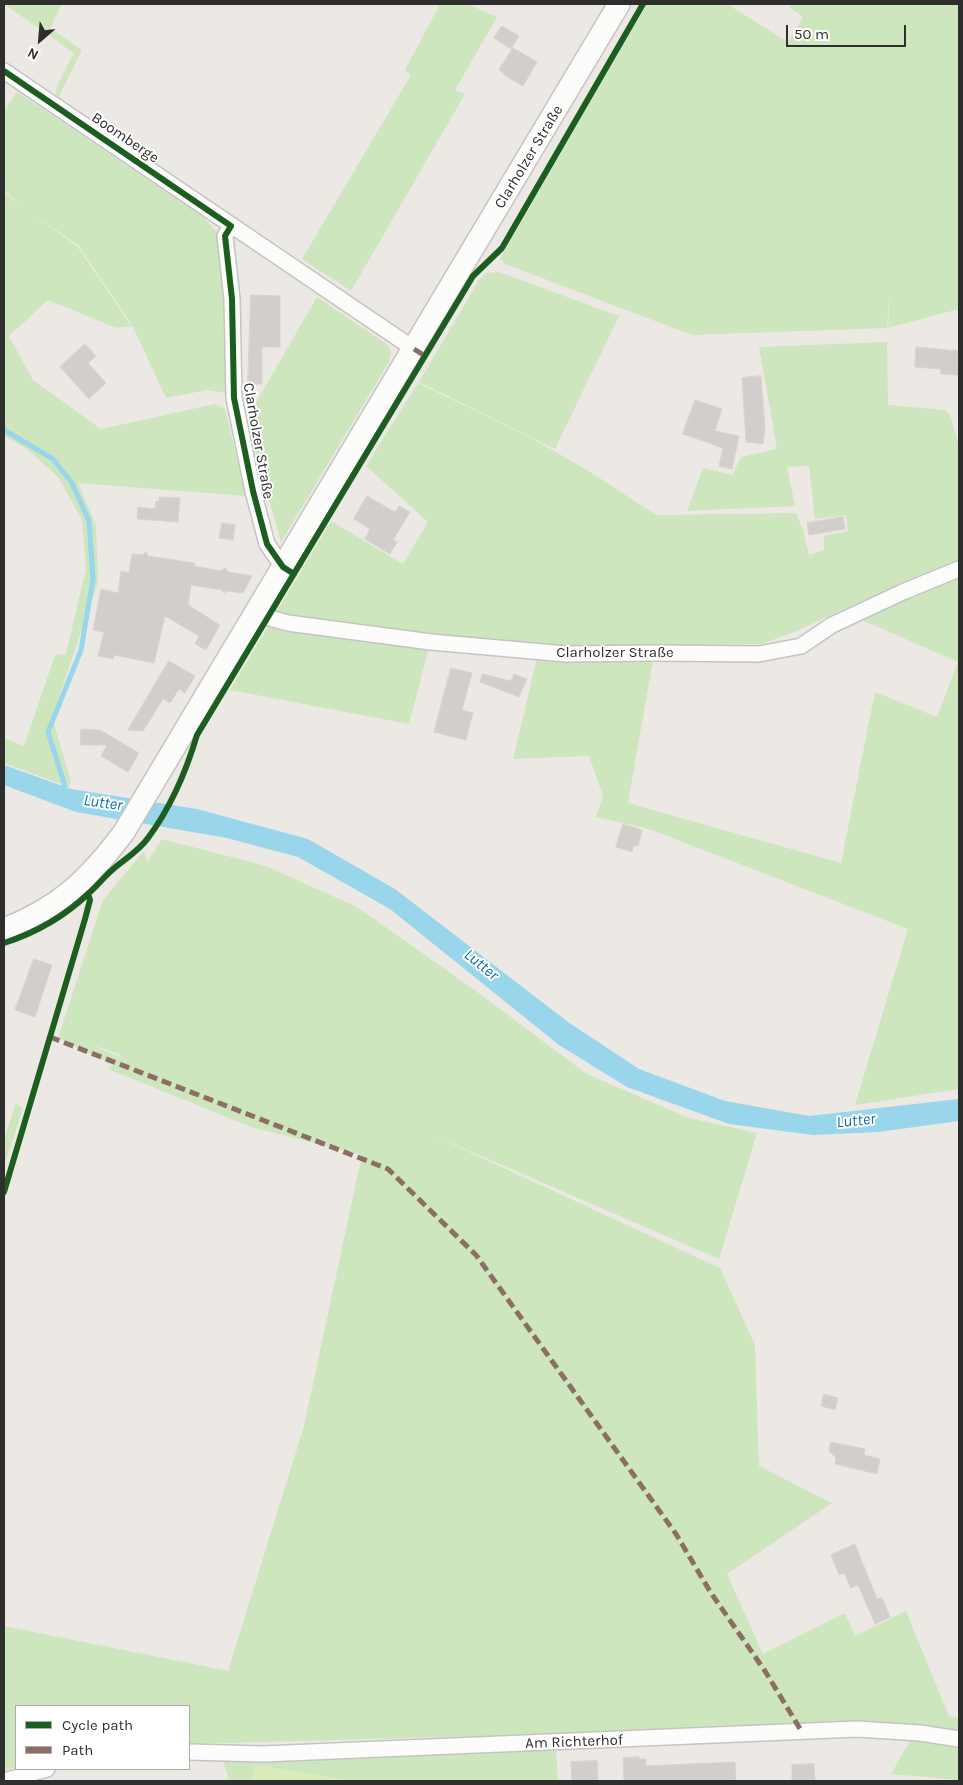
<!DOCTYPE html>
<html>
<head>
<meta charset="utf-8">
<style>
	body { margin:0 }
	#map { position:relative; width:963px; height:1785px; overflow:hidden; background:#ece8e4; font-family:Karla,sans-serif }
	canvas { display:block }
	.frame { position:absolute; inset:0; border:5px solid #2e2e2e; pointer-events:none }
	.legend { position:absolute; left:15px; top:1705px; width:175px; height:65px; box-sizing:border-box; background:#fff; border:1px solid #ababab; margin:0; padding:6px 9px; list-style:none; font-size:15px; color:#2e2e2e }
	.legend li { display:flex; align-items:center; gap:10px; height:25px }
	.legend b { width:25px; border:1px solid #ababab }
	.north { position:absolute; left:15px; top:15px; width:50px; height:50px; -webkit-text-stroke:4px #fff; paint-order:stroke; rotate:207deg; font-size:14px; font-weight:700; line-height:20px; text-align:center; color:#2e2e2e }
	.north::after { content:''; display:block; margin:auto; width:18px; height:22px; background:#2e2e2e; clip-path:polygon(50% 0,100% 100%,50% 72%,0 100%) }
	.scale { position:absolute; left:786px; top:25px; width:120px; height:22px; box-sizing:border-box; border:2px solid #2e2e2e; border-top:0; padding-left:6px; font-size:15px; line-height:18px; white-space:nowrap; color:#2e2e2e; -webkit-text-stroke:4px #fff; paint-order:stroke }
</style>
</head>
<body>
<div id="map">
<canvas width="963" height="1785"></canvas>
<div class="frame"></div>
<ul class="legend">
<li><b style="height:6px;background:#1b5e20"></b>Cycle path</li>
<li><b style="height:6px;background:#8d6e63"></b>Path</li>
</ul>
<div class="north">N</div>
<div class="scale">50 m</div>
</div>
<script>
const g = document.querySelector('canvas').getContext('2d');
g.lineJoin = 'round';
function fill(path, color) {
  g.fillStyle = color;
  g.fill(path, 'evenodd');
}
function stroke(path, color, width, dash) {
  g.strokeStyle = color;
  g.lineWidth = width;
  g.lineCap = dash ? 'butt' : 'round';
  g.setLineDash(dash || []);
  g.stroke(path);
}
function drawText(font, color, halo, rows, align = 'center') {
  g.font = font + ' Karla,sans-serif';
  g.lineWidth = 4;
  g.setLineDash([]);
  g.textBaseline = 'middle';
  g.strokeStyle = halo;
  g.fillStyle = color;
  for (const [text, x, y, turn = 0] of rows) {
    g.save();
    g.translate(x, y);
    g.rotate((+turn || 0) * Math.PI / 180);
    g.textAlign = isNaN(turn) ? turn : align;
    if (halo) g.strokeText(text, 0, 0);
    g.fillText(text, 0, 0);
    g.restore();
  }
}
const green = new Path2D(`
	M4,4H62L50,28L82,50L59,97L56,95V88L74,53Z
	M440,4H467L497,17L455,90L465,94L351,291L302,259L411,75L405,70Z
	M647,4H727L788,42L803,17L789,7L792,4H959V309L888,328L890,287L887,328L692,335L505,264L500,259Z
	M17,92L202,216L220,235L228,393L207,390L166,398L132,325L78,245L25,209L77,246L131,326L116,328L48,300L9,336L33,380L101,429L215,404L225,409L246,496L78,483L96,525L98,583L52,717L71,781L69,787L4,763V738L24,746L55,655L66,654L86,568L82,520L58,477L27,449L4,436V192L25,209L4,190V110Z
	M499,272L619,316L555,449L419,382L479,280L486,273Z
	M317,297L388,345L391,352L389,362L281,542L246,420Z
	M887,342L888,405L945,410L951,417L959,447V560L843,609L797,631L762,644L566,647L432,636L409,724L230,690L331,521L403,564L428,522L366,466L418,383L533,439L592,473L656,515L796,513L803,530L809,555L824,550V536L848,531L846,515L815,519L809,466L787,467L795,506L687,511L703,468L732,475L741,457L777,449L759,347Z
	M959,577V1089L855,1105L908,929L649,829L596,817L603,796L589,756L513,759L537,658L653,660L628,803L841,863L875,692L937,717L958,662L860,619L908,596Z
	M162,839L266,866L357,907L476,991L587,1074L689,1118L757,1133L719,1259L428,1133L720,1268L755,1345L759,1466L832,1503L727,1574L763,1654L845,1613L855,1636L906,1611L949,1716L959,1718V1735L858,1721L556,1734L189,1744V1706H16V1767L4,1770V1626L228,1671L304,1426L362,1155L251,1127L108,1069L121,1055L88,1043L119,1057L111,1064L58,1038L103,900L144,851L147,862Z
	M16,1103L23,1108L4,1167V1139Z
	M911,1739L959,1746V1780L891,1774Z
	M556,1750L558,1781H350L255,1765L252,1781H229L223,1760Z`);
const pitch = new Path2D(`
	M254,1765L350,1781H252Z`);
const water = new Path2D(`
	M4,765L71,789L197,809L308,839L395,889L568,1022L639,1069L725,1101L809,1116L959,1099V1121L878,1132L813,1135L729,1124L627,1087L559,1045L390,909L298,857L227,838L76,812L4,785Z`);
const stream = new Path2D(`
	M4,430L53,459L72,483L89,521L93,579L81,650L48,732L65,786L63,791`);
const building = new Path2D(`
	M502,26L519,36L511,49L494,38Z
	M513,48L537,62L523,86L504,75L505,74L499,70Z
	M251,295L280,296V347H262V384H248Z
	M85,344L96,356L88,363L106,383L89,399L60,367Z
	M916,347L959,351V375L941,374V369L915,367Z
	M761,376L765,429L763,444L746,442L742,378Z
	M695,400L722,409L715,431L739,436L732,469L719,466L723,448L683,434Z
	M367,496L395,512L399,506L410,512L393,540L397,542L390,554L365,539L370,529L354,519Z
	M159,497L180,498L178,522L137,519L138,507L155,509L156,501L159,502Z
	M843,517L845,529L809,535L807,523Z
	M222,523L235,525L233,540L219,538Z
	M146,552L148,556L195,563L194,566L221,571L225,568L228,572L252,576L243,593L227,591L224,593L222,590L191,585L188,605L220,625L206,650L195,644L199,636L165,616L154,663L114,655L113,659L98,656L104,632L93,630L101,589L118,593L121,571L129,573L132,554L142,555Z
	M169,661L195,676L185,693L179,689L170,703L163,699L143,731L128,730Z
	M451,668L472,673L462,710L473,713L466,740L434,732Z
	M483,674L511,681L514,674L527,679L519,697L480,682Z
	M81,729L100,730L139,753L128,772L101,756L107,745H81Z
	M623,824L642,830L638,846L634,845L632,852L616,847Z
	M34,959L52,965L35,1017L15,1010Z
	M824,1394L838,1398L835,1410L821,1406Z
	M831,1442L865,1449L864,1455L880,1459L877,1474L835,1464L836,1458L829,1451Z
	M855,1544L877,1599L882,1598L890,1617L875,1624L858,1585L851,1588L844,1573L839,1575L831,1555Z
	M639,1757V1759H646V1766L735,1762L736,1781H624L623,1758Z
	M597,1761L598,1781H572L571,1762Z
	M814,1764L815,1781H792V1765Z`);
const street = new Path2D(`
	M4,71L414,349
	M231,226L225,236L232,299L234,398L253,491L267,544L283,567
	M255,614L288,623L431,642L566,654L653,653L759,654L801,646L832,625L905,591L959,569
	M189,1752L263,1754L857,1729L920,1733L959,1739
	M4,1781L47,1769`);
const secondary = new Path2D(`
	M4,929C59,908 89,879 124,832L619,4`);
const quiet = new Path2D(`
	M414,349L425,356
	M50,1037L388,1169L476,1255L676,1534L711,1593L765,1671L802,1732`);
const cycleway = new Path2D(`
	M4,71L231,226L225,236L232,299L234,398L253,491L267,544L283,567L294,574
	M4,943C35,933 65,916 89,893C97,886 103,878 111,871C123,860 138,852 148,838C171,807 186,772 197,735L473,276L502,248L643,4
	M4,1192L85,919L90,900L88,894`);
const streetNames = [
	["Boomberge",125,138,34],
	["Clarholzer Straße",529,157,-59],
	["Clarholzer Straße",258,441,80],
	["Clarholzer Straße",615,653],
	["Am Richterhof",574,1742,-2]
];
const waterNames = [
	["Lutter",103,803,8],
	["Lutter",481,965,39],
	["Lutter",856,1121,-6]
];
fill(green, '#cee6be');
fill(pitch, '#d9eabb');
fill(water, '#99d6ec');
stroke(stream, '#99d6ec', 5);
fill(building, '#d1cecb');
stroke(building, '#d7d4d0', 1);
stroke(street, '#c5c4c5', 18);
stroke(secondary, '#c5c4c5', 24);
stroke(street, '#fcfcfb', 15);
stroke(secondary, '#fcfcfb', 21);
stroke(quiet, '#8d6e63', 5, [10, 5]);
stroke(cycleway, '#1b5e20', 6);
drawText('15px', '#2e2e2e', '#fff', streetNames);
drawText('italic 16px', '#0d6fa3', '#fff', waterNames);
</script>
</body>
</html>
